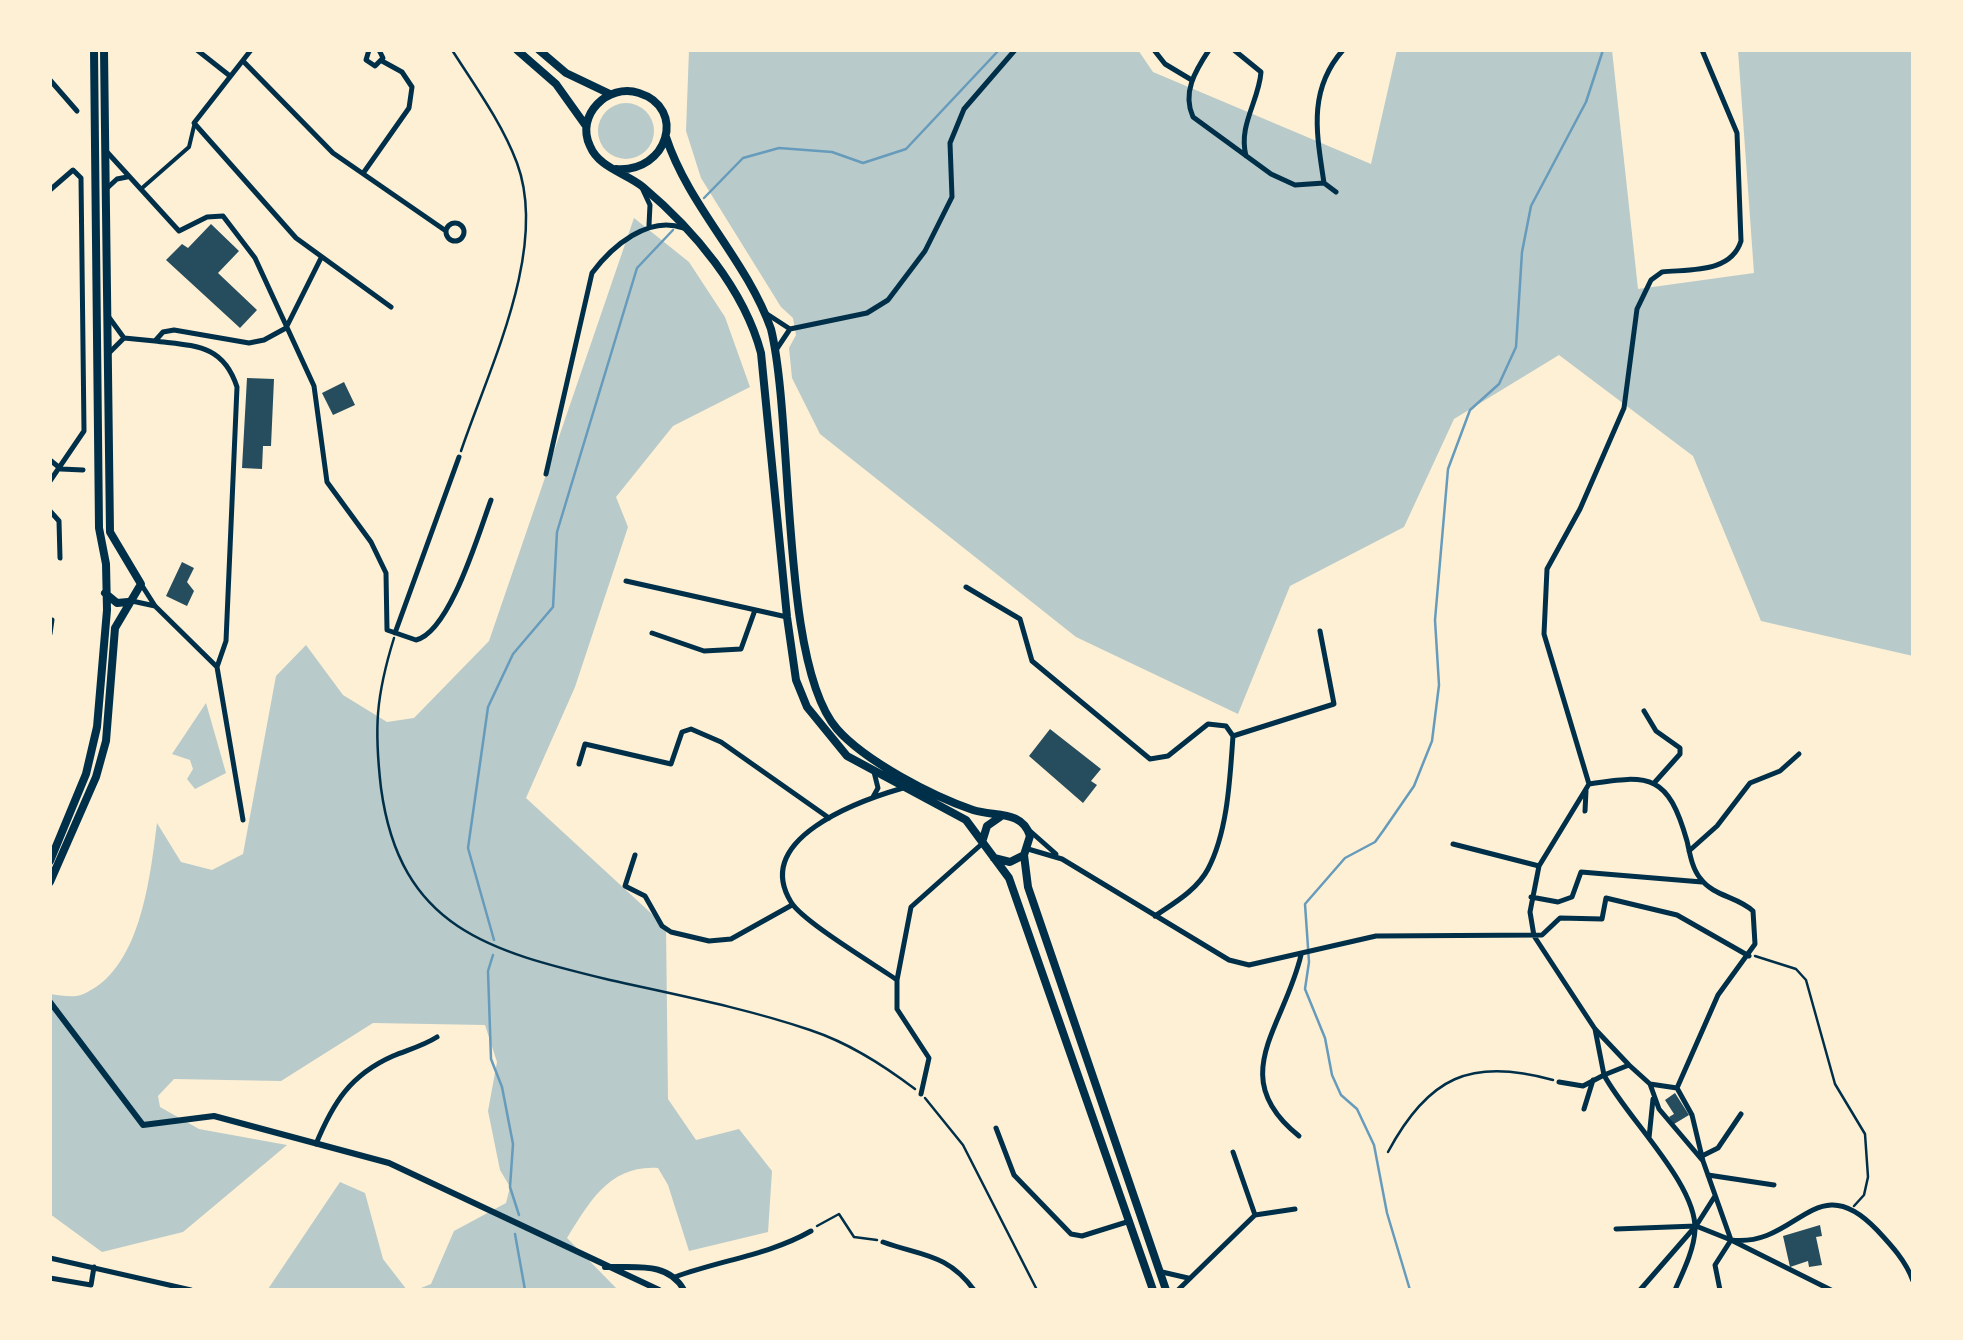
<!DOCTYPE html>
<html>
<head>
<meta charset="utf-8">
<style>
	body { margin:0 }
	#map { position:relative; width:1963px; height:1340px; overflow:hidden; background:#fdf0d5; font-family:"Titillium Web",sans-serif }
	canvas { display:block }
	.frame { position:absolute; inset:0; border:52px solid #fdf0d5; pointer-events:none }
</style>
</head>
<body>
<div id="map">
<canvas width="1963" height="1340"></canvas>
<div class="frame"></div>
</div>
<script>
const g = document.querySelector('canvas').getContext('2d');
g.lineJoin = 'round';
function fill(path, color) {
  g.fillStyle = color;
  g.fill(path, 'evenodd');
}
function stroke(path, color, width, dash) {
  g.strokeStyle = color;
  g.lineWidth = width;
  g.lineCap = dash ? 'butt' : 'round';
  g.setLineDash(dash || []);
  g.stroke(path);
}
const green = new Path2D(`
	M689,50H1138L1153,72L1371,164L1397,50H1612L1638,289L1754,273L1738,50H1913V656L1761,621L1693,456L1559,355L1454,419L1404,527L1290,586L1238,714L1076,637L820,434L792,378L789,348L796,335L793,318L781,307L701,178L686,131Z
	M598 131a28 28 0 1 1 56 0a28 28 0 1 1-56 0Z
	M634,218L689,262L725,317L750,387L673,426L616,497L628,527L575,687L526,798L666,927L668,1099L696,1140L739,1129L772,1171L768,1232L689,1251L668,1185L658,1168C610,1165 590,1201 567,1238L618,1290H416L431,1284L454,1231L506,1203L510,1187L500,1170L488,1111L497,1062L485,1025L373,1023L281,1081L174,1079L158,1096L160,1107L199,1129L287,1145L183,1232L102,1252L50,1214V994C59,995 73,998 81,995C141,972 150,877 157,823L181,862L212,870L243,854L276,676L306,645L343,695L387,722L414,718L489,641Z
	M206,703L226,773L195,789L187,779L193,769L190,760L172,754Z
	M340,1182L365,1193L383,1259L407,1290L268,1289Z`);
const stream = new Path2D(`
	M704,198L743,158L779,148L832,152L863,163L906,149L999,50
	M494,940L468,848L488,707L513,654L553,607L557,532L637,268L673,230
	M493,955L488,971L491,1059L502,1087L513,1144L510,1187L519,1215
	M515,1234L525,1290
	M1410,1290L1387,1213L1374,1145L1357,1109L1341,1095L1332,1075L1325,1038L1305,989L1309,962L1305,904L1345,858L1375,842L1383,831L1414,786L1432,741L1439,685L1435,620L1448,469L1470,410L1499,384L1516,347L1522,252L1531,206L1586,102L1603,50`);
const building = new Path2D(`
	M211,224L239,251L218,273L257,310L240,328L166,260L182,244L188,248Z
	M247,378L274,379L271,446H263L262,469L242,468Z
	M344,382L355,405L333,415L322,393Z
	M182,562L194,568L187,582L194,591L187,606L166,596Z
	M1050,729L1101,769L1091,781L1097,785L1083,803L1029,756Z
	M1675,1093L1689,1115L1674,1124L1669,1117L1674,1114L1665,1100Z
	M1820,1225L1822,1236L1816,1237L1822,1265L1809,1267L1808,1261L1790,1267L1783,1236Z`);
const path = new Path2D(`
	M452,50C475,86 502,123 517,163C549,249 489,368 461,451
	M394,638C376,696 374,728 381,788C400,929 490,951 610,980C677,995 745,1008 810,1030C849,1043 882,1064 915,1089
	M1755,956L1796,969L1806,980L1835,1084L1865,1134L1868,1177L1864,1195L1854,1206
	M925,1098L963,1145L1037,1290
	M1388,1152C1428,1077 1471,1057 1553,1080
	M817,1226L839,1214L854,1237L877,1240`);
const pedestrian = new Path2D(`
	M141,189L189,147L194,126`);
const minor = new Path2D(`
	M197,50L230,76
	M251,50L194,123L296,238L391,307
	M369,50L366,60L375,66L383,58L379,50
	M1154,50L1165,64L1190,79
	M1209,50C1195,71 1182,93 1193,117L1271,174L1295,185L1324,183L1336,192
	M1234,50L1261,72C1259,101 1238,125 1246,156
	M243,61L333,153L446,231
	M50,80L77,111
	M107,152L179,231L207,217L223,216L255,258L314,386L327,482L371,542L386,573L387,630L416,640C450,632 479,532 491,500
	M364,172L409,108L412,87L402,72L382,61
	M1324,183C1317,135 1307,91 1343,50
	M50,190L73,170L81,178L84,431L50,481
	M105,190L117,179L127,177
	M643,190L650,205L649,225
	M446 232a9 9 0 1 1 18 0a9 9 0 1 1-18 0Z
	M767,314L790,329L867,313L888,300L925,251L952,197L950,143L964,109L1015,50
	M108,316L124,338L155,341L163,332L174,330L249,343L264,340L286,328L321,258
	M155,341C195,346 223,344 237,387L226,641L217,667
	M776,350L790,329
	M109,353L124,338
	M50,460L61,469L83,470
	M546,474L592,273C612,246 649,215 683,228
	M50,511L59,521L60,558
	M626,581L787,617
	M141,584L155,606L217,667L243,820
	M966,587L1020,619L1032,661L1150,759L1168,756L1208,724L1226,726L1233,736
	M132,601L155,606
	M395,633L459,457
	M652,633L704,651L741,649L755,610
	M50,634L52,620
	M1644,711L1656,731L1680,748V754L1655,782
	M579,764L585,744L671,764L682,732L691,729L721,742L829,818
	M1589,784L1544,634L1547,569L1580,509L1624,408L1637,309L1651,280L1662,272C1691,269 1731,273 1741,241L1737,133L1702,50
	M1589,784C1651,774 1668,775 1687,841C1690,854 1692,868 1700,878C1714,897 1737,896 1753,911L1755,944L1718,995L1677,1088
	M1589,784L1539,866L1530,912L1534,936L1595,1029L1629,1065L1604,1075L1595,1029
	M873,797L878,788L874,772
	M1585,811L1586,791
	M1030,831L1056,854
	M1453,844L1539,866
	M1028,849L1062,859L1229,960L1249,965L1376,936L1542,935L1560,918L1602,919L1606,898L1677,915L1749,956
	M1689,851L1717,826L1750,783L1780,771L1799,754
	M635,855L625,886L645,896L662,926L671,932L709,941L731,939L792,905
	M1531,897L1558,902L1572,897L1581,872L1702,882
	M1155,916C1174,903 1197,890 1208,869C1228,831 1230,777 1233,736L1334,704L1320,631
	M897,980C874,964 802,921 791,902C752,839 858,801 903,788
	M1629,1065L1650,1084
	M1559,1082L1583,1086L1604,1075C1626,1117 1697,1184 1695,1230C1694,1250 1683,1272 1675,1290
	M921,1094L929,1058L897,1009V980L911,907L984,842
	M1584,1109L1593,1080
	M996,1128L1014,1175L1071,1234L1082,1236L1130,1221
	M1299,1136C1225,1077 1284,1028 1301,955
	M1649,1138L1653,1099
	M316,1144C333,1103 350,1075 393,1056C407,1050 423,1046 437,1037
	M1702,1156L1718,1148L1741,1114
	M1703,1161L1692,1115L1677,1088L1650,1084L1659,1109L1703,1161L1731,1240L1696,1226L1715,1196
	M1708,1175L1774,1185
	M1255,1215L1295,1209
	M1616,1229L1696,1226
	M1731,1240C1798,1248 1815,1165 1877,1230C1891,1245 1906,1261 1913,1281
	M1733,1241L1831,1290
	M883,1242C921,1256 947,1253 974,1290
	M50,1258L191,1290
	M1162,1272L1188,1278
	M675,1277C721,1260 769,1255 811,1231
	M50,1278L91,1285L94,1267
	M1178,1290L1255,1215L1233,1152
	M1640,1290L1694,1228
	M1720,1290L1715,1265L1731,1240`);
const tertiary = new Path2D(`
	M50,1002L143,1125L214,1116L389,1163L659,1290
	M605,1267C635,1268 668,1261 684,1290`);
const primary = new Path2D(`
	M517,50L556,84L586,126
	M539,50L566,73L610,94
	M666,137C689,207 746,259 771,329C794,424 780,664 837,729C865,761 932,796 973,810C995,817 1022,810 1030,836L1024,855L1010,862L994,858
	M616,169C668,173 687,108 639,93C608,83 575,115 590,146C599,168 626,173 643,187C694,230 744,289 761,353L787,617L796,680L807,707L847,756L966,820L1009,878L1153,1290
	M105,593L117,603L128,602
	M983,839L987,826L1000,817
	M1024,855L1028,887L1166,1290
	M50,861L86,774L97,727L107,610L106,564L99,528L94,50
	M50,882L96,777L106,741L115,628L141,584L110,532L104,50`);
fill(green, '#b9caca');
stroke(stream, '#669bbc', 2.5);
fill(building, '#264d5e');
stroke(path, '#003049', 2.5);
stroke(pedestrian, '#003049', 4);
stroke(minor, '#003049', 5);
stroke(tertiary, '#003049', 6);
stroke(primary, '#003049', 8);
</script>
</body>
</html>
